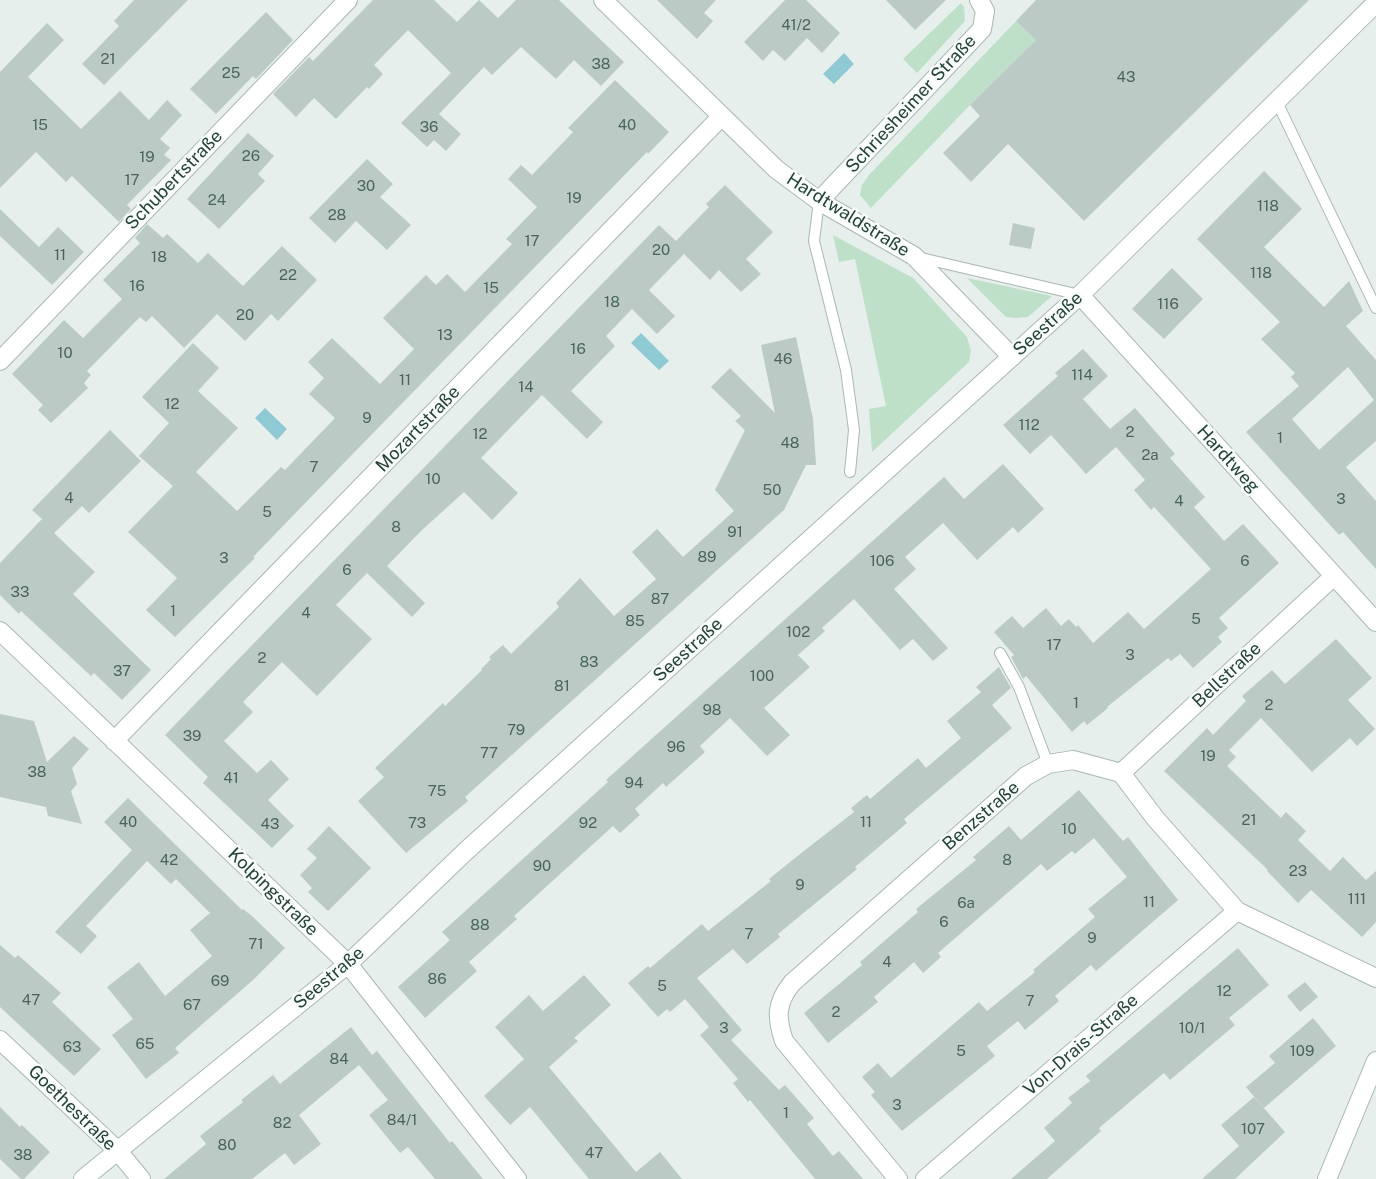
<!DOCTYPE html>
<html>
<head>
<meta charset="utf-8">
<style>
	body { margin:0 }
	canvas { display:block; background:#e6efeb }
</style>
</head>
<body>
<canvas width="1376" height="1179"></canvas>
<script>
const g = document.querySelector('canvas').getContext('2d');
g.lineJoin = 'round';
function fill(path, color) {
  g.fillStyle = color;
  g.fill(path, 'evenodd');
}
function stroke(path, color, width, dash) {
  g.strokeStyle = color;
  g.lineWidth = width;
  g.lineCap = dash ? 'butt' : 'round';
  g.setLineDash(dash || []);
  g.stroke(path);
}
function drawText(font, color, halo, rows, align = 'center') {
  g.font = font + ' "Public Sans",sans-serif';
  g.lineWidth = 5;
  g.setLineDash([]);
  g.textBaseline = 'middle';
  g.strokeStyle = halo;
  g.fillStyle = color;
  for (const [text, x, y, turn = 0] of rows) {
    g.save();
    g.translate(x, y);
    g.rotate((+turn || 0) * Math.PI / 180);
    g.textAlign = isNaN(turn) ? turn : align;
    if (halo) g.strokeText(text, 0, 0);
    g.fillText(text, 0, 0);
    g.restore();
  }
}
const green = new Path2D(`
	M961,3L964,7L965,21L917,73L903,59Z
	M1016,21L1036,40L970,105L871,208L860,195L862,185L869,175Z
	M833,235L913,278L967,337L971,351L969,362L872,452L869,409L886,406L855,259L839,262Z
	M967,278L1052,296L1028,317L1015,318L1006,317Z`);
const water = new Path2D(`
	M844,53L854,64L834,84L823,74Z
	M641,333L669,361L659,370L631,343Z
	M265,408L287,429L277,440L255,418Z`);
const building = new Path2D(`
	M134,0H188L104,85L82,64L119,26L114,21Z
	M373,0H434L457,22L479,0L498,18L516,0H559L624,62L601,86L574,60L556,79L521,47L492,75L484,67L439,114L461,134L446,151L434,140L427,147L401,123L451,73L408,30L374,65L383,74L369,89L367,87L336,119L314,98L296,117L273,94L309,57L313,61Z
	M657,0H716L704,13L713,21L697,39Z
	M785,0H806L840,33L822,53L807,38L785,61L773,50L763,61L744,42Z
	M886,0H946L915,30Z
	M1036,0H1309L1084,221L1008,144L971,182L943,153L980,116L970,105L1036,40L1016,21Z
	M266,12L293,40L256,79L253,76L216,114L190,89Z
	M47,23L64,40L28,77L81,129L120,91L149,120L167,100L182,115L160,139L170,148L164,155L171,160L127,205L131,209L119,222L72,176L66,182L36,152L0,188V72Z
	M615,80L669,132L648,154L647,152L342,465L253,557L255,558L175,637L146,610L177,578L128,532L173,486L139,456L169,423L142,397L193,343L219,368L198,391L238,428L196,472L237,511L281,467L285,470L335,418L309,394L324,378L308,362L332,338L380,384L414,349L383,318L426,275L436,285L447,274L465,292L512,244L506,239L537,207L508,179L521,165L532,175L573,132L568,128Z
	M248,133L274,156L258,174L265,181L219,229L187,199Z
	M367,159L393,184L380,197L411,225L387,250L356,221L335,243L309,218Z
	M1264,171L1302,209L1264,247L1324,307L1349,281L1363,311L1346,326L1376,360V441L1346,467L1376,501V569L1343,532L1339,535L1246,432L1299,386L1291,377L1295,373L1261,339L1280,322L1197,239ZM1348,367L1374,400L1319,450L1292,419Z
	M725,185L773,232L746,259L761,274L741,292L719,270L710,280L684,254L649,290L675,316L657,334L632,309L606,336L615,346L571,391L603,422L587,439L542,395L481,458L518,493L492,520L464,492L421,531L387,566L425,603L412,617L367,573L336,605L372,639L317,696L282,662L243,702L253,712L224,741L257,773L271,760L289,779L268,800L294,826L272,848L203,783L208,777L165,735L659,225L676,241L709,207L706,204Z
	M0,209L39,247L58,227L84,252L52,285L0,236Z
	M1013,223L1035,228L1031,249L1009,245Z
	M147,224L163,238L167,234L198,263L208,253L243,286L282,246L317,280L278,321L271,314L245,341L217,314L184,348L152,316L146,322L140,317L87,371L91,375L84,383L88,388L51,423L38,410L43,405L12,374L64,320L83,338L122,299L103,280L140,243L135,238Z
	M1172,268L1203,299L1164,339L1132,309Z
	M796,337L813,419L816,465H806L784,510L465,797L468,801L406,853L358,801L384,777L375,768L443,703L445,706L482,670L481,669L491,659L489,657L503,645L511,654L559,607L556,603L580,578L614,616L656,579L632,552L657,529L683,557L734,511L715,490L745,430L735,421L741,416L711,387L730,368L775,413L761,345Z
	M1083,349L1108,376L1083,399L1110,429L1135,408L1175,454L1170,458L1205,497L1194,507L1224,541L1243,524L1279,563L1219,618L1228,628L1218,637L1222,642L1193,668L1180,654L1171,661L1168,658L1107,707L1108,708L1087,725L1084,721L1072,732L1026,676L1023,679L1011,657L1014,655L994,632L1012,616L1023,628L1046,608L1061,626L1069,619L1076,627L1078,625L1093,643L1128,612L1144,629L1211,569L1154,507L1151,510L1134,490L1145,480L1116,447L1086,474L1051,435L1030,454L1003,425L1058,376L1055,373Z
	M110,430L141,461L89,513L82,506L54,533L95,572L73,594L151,670L122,700L94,673L91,676L21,611L19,614L0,595V563L42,519L32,510Z
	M1003,464L1044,509L1018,533L1013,527L977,560L943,523L905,557L916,569L894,589L948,648L933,661L913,639L900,650L854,599L822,628L825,631L798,655L810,667L764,708L790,735L767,756L730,718L700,746L705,752L666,787L663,783L635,809L640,815L620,833L613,826L514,916L517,919L469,962L477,971L425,1018L398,987L450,940L442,932L608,782L606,780L647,743L944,477L964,499Z
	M1336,639L1372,678L1348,700L1375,729L1357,746L1350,738L1312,772L1261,718L1229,750L1236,757L1227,766L1281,818L1286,812L1306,831L1298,840L1330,871L1343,857L1366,880L1376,871V922L1362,937L1311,890L1298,903L1267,871L1268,870L1164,771L1207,728L1213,735L1246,701L1242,696L1272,670L1285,684Z
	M999,667L1011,688L992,705L1012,728L904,819L907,823L855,867L857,869L778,934L780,937L747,964L733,949L697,978L742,1030L731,1040L779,1090L785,1085L814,1118L807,1124L833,1156L839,1151L863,1179H815L750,1100L748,1102L733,1083L738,1079L700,1035L709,1027L685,999L670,1012L667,1009L658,1017L628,983L648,966L650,968L702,924L708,931L771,881L769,879L800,854L854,812L851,808L867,795L870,799L918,758L926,768L961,738L947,721L981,692L976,687Z
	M0,714L34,721L47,762L74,736L89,749L72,768L77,784L71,791L82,824L48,816L46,807L0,797Z
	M1079,790L1123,841L1128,837L1178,900L1096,971L1091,965L1055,996L1059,1001L1025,1030L1018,1021L987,1046L995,1056L902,1131L871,1095L875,1092L862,1077L878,1063L891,1078L979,1002L987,1011L1035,972L1033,970L1095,917L1088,909L1127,877L1094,838L1075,854L1072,851L1047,871L1041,864L938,953L941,957L923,973L914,962L874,997L878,1002L828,1043L804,1013L862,965L860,962L918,912L916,909L976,860L973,857L1009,826L1021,840Z
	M128,798L242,910L243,909L252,916L285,948L253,980L175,1048L179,1053L146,1079L112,1035L133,1019L107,987L139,962L165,996L212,956L190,930L210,913L176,879L171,884L147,861L86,926L97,936L81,954L55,932L132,850L104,822Z
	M329,826L371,868L328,911L308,892L312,888L300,875L317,858L307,849Z
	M0,945L15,958L18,955L61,993L52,1002L101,1049L74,1076L0,1007Z
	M1238,948L1269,985L1229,1018L1235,1025L1170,1080L1164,1073L1099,1128L1101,1131L1047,1179H1011L1055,1141L1044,1128L1072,1103L1068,1098L1090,1081L1086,1076Z
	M584,975L611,1005L574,1038L578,1041L549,1067L636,1172L660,1152L682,1179H589L530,1107L510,1125L484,1096L524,1059L495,1027L529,995L543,1011Z
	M1305,982L1318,997L1300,1012L1287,996Z
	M1313,1018L1336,1046L1264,1108L1246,1087L1275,1063L1269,1056Z
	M351,1027L372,1055L377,1051L450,1143L452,1141L483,1179H435L408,1147L400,1153L369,1115L388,1100L359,1065L299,1115L321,1144L294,1165L285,1153L252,1179H164L206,1144L200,1136L243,1102L241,1100L273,1075L280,1084Z
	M1254,1097L1285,1132L1235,1179H1202L1239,1146L1221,1125Z
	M0,1107L20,1127L22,1125L50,1152L24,1179H21L0,1159Z`);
const lane = new Path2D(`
	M1277,102L1376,308
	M819,201L814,241L846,370L854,430L850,472
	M917,257L1080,295
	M1000,653L1019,687L1048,764`);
const street = new Path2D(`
	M603,0L776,169L819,201L914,256L1012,357
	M819,201L982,29L985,11L979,0
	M1080,295L1376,622
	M0,361L348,0
	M0,631L348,964L517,1179
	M114,741L721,117
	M1121,773L1334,576
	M0,1040L117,1150L141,1179
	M83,1179L348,964L466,851L1080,295L1376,3
	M898,1179L784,1041C776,1017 776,1003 792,983L1026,776L1048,764L1073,760L1121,773L1155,818L1237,911L1376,978
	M925,1179L1237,911
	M1327,1179L1376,1061`);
const numberNames = [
	["41/2",796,25],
	["21",108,59],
	["38",601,64],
	["25",231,73],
	["43",1126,77],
	["15",40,125],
	["40",627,125],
	["36",429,127],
	["26",251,156],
	["19",147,157],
	["17",132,180],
	["30",366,186],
	["19",574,198],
	["24",217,200],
	["118",1268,206],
	["28",337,215],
	["17",532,241],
	["20",661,250],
	["11",60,255],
	["18",159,257],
	["118",1261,273],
	["22",288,275],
	["16",137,286],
	["15",491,288],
	["18",612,302],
	["116",1168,304],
	["20",245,315],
	["13",445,335],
	["16",578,349],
	["10",65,353],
	["46",783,359],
	["114",1082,375],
	["11",405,380],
	["14",526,387],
	["12",172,404],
	["9",367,418],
	["112",1029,425],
	["2",1130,432],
	["12",480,434],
	["1",1280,438],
	["48",790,443],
	["2a",1150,455],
	["7",314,467],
	["10",433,479],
	["50",772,490],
	["4",69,498],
	["3",1341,499],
	["4",1179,501],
	["5",267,512],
	["8",396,527],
	["91",735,532],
	["89",707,557],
	["3",224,558],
	["106",882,561],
	["6",1245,561],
	["6",347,570],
	["33",20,592],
	["87",660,599],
	["1",173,611],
	["4",306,613],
	["5",1196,619],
	["85",635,621],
	["102",798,632],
	["17",1054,645],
	["3",1130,655],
	["2",262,658],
	["83",589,662],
	["37",122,671],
	["100",762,676],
	["81",562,686],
	["1",1076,703],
	["2",1269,705],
	["98",712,710],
	["79",516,730],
	["39",192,736],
	["96",676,747],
	["77",489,753],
	["19",1208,756],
	["38",37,772],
	["41",231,778],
	["94",634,783],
	["75",437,791],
	["21",1249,820],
	["40",128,822],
	["11",866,822],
	["73",417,823],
	["92",588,823],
	["43",270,824],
	["10",1069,829],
	["42",169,860],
	["8",1007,860],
	["90",542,866],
	["23",1298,871],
	["9",800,885],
	["111",1357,899],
	["11",1149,902],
	["6a",966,903],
	["6",944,922],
	["88",480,925],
	["7",749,934],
	["9",1092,938],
	["71",256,944],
	["4",887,962],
	["86",437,979],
	["69",220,981],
	["5",662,986],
	["12",1224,991],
	["47",31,1000],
	["7",1030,1001],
	["67",192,1005],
	["2",836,1012],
	["3",724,1028],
	["10/1",1192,1028],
	["65",145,1044],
	["63",72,1047],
	["5",961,1051],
	["109",1302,1051],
	["84",339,1059],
	["3",897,1105],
	["1",786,1113],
	["84/1",402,1120],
	["82",282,1123],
	["107",1253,1129],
	["80",227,1145],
	["47",594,1153],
	["38",23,1155]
];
const streetNames = [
	["Schriesheimer Straße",911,104,-47],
	["Schubertstraße",174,180,-46],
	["Hardtwaldstraße",848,215,32],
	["Seestraße",1048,324,-42],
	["Mozartstraße",418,429,-46],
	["Hardtweg",1228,459,48],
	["Seestraße",688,650,-42],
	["Bellstraße",1227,675,-43],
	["Benzstraße",981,816,-41],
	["Kolpingstraße",273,892,44],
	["Seestraße",329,978,-40],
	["Von-Drais-Straße",1081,1045,-41],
	["Goethestraße",72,1108,44]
];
fill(green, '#bfe0c8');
fill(water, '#8ec9d4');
fill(building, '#bbcac4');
stroke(lane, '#a8b8b2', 12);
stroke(street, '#a8b8b2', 20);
stroke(lane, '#fff', 10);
stroke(street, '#fff', 18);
drawText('15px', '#4a645c', null, numberNames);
drawText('18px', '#24423a', '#f7fbf9', streetNames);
</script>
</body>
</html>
